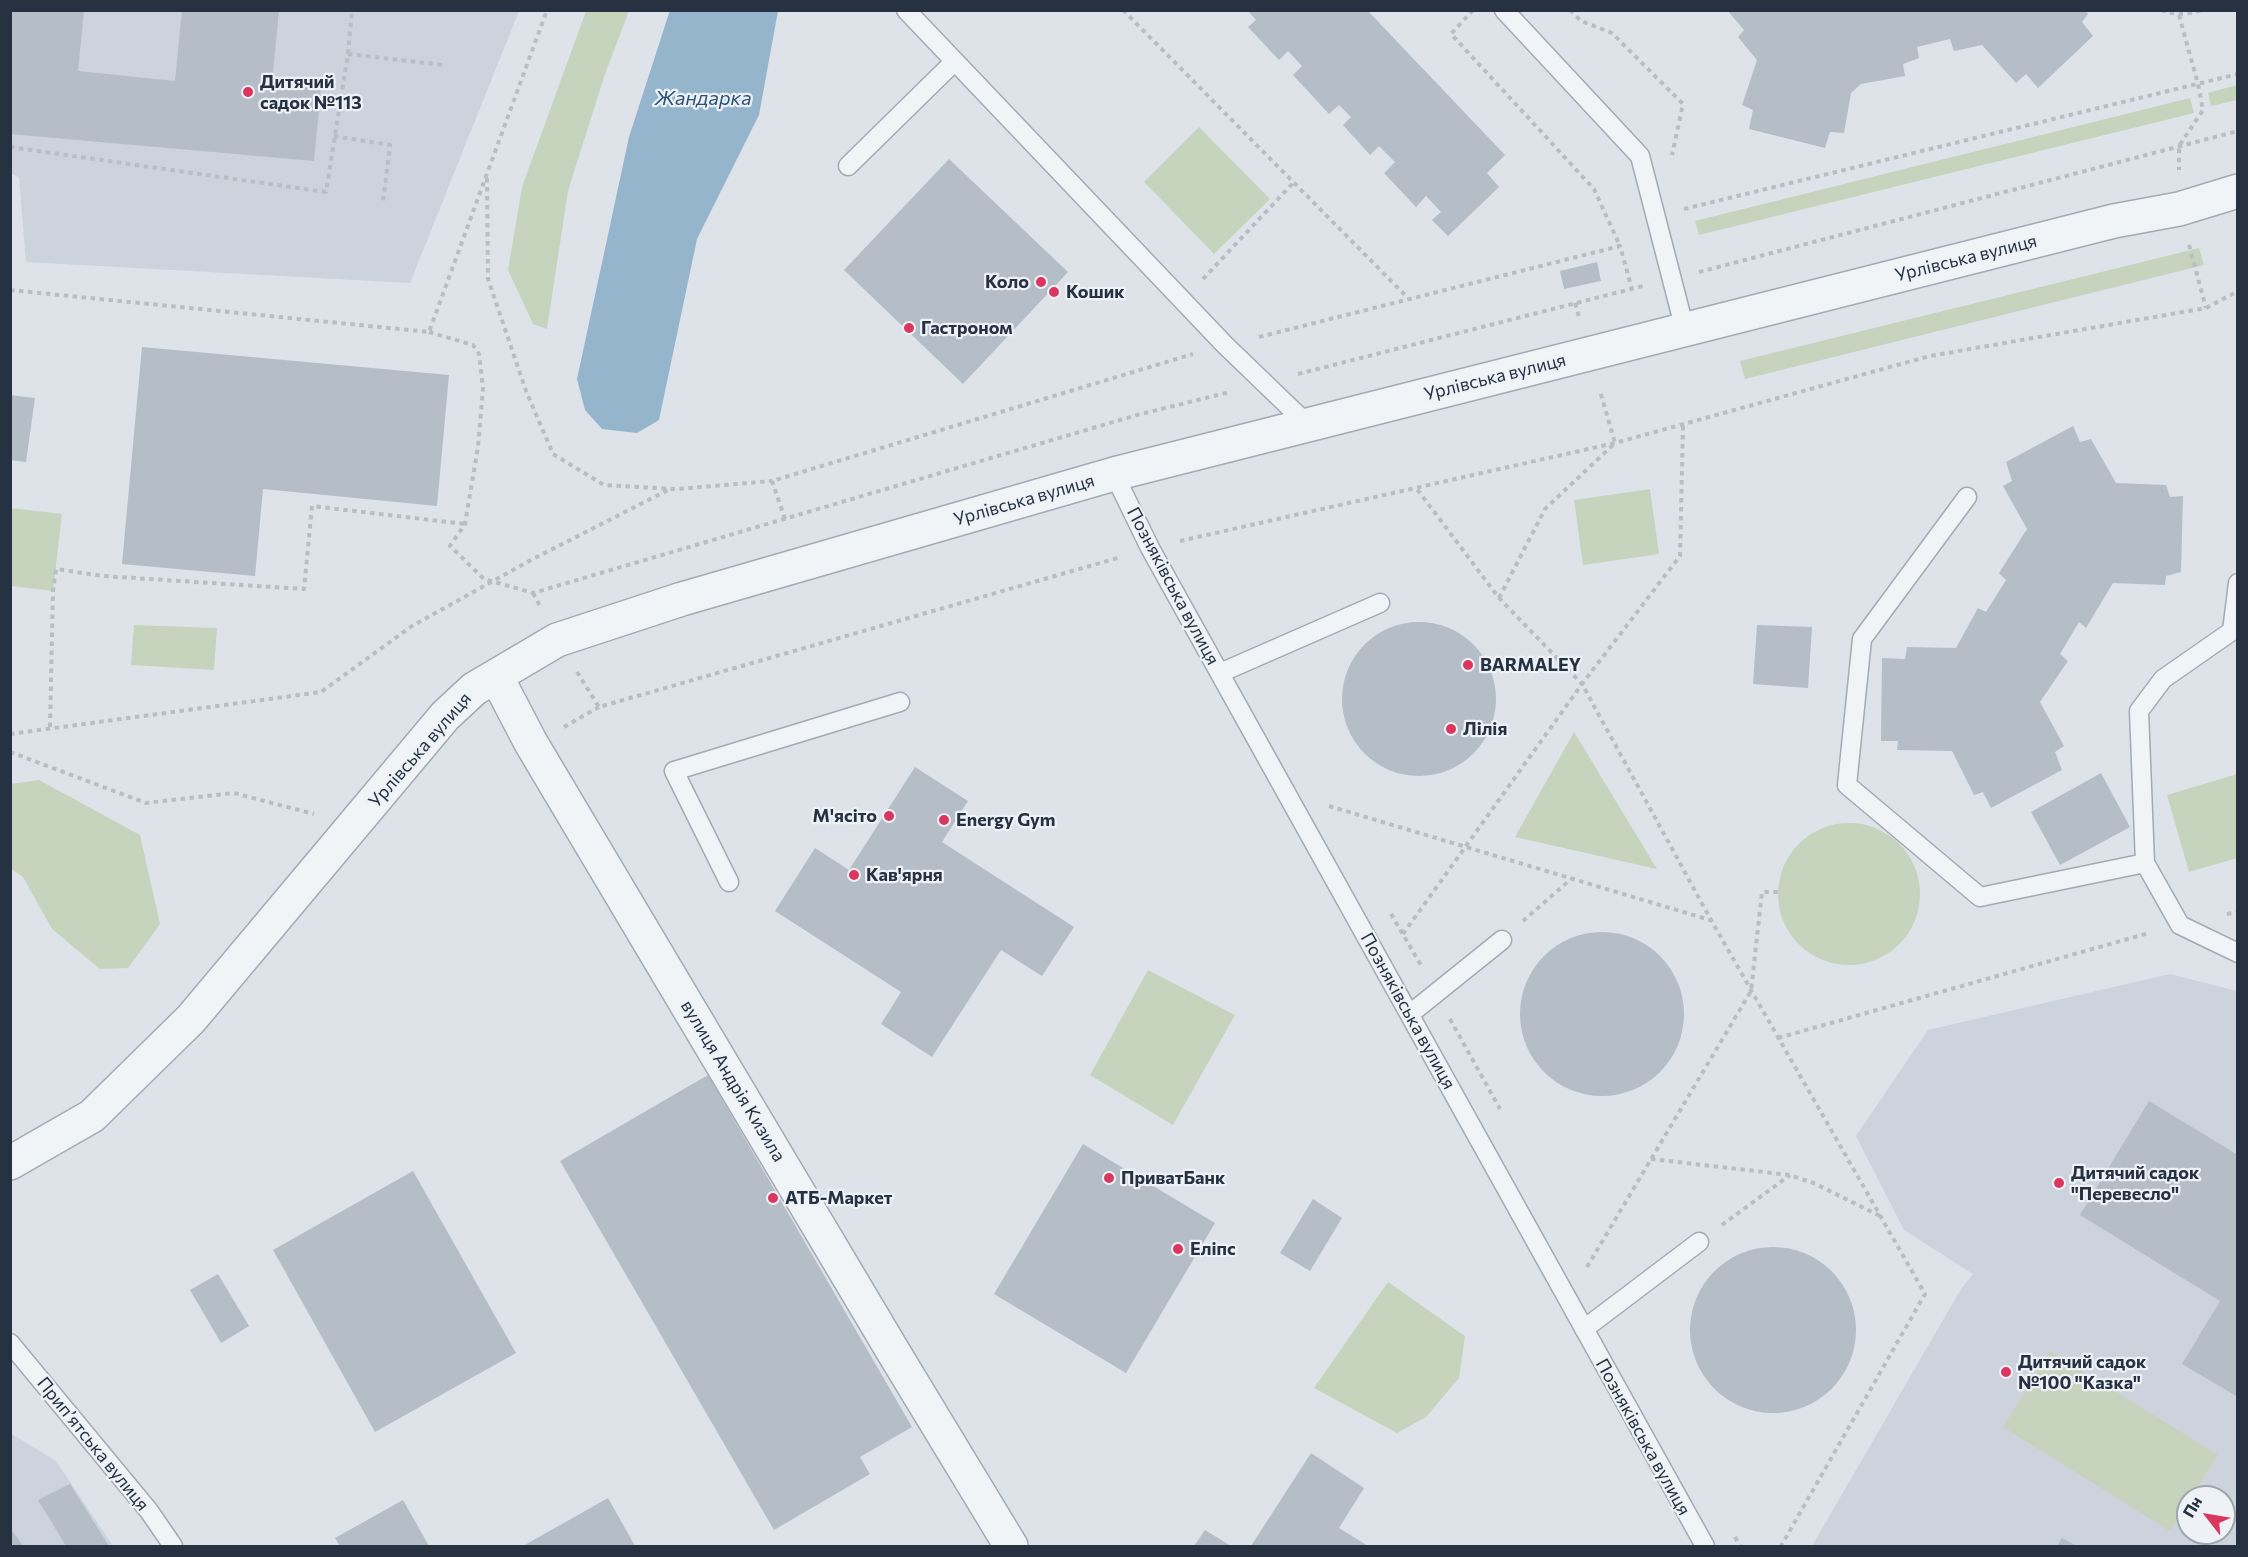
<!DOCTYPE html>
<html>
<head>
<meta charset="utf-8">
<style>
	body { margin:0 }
	#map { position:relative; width:2248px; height:1557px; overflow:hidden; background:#dee3e9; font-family:Commissioner,sans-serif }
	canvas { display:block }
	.frame { position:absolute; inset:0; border:12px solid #263242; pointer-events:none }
	.north { position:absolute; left:2176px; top:1485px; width:60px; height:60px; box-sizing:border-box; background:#eef2f7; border:2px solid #9ea5af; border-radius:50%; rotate:301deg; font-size:16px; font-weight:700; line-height:24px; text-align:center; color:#263242 }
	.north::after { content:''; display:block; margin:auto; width:21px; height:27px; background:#db365d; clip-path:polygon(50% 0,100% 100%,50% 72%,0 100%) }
</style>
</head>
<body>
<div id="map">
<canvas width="2248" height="1557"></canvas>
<div class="frame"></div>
<div class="north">Пн</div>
</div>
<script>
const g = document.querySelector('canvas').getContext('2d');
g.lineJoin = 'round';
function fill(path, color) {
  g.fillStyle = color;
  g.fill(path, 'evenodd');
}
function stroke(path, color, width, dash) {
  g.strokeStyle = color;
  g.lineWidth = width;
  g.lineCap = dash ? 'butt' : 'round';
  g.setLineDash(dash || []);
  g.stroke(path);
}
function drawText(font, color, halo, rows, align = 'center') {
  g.font = font + ' Commissioner,sans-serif';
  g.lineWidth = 4.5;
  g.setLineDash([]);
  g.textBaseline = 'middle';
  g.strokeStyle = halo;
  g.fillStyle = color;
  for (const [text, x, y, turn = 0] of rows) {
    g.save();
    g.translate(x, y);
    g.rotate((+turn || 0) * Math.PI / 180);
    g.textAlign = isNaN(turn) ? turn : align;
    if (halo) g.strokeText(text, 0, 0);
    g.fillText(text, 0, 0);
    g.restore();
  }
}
const built = new Path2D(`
	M10,11H519L410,283L26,262L19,177L11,174Z
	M2170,974L2237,991V1546H1812L1961,1289L1973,1274L1904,1230L1856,1136L1928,1030ZM2188,1497H2224V1533H2188Z
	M10,1433L56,1461L113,1546H11Z`);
const green = new Path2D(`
	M586,11H629L605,74L568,191L547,329L533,324L508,270L522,187Z
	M2237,85V100L2211,106L2208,93Z
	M2190,98L2194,113L1699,235L1695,221Z
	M1199,127L1270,199L1214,254L1144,182Z
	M2199,248L2204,265L1745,379L1740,361Z
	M1650,489L1659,554L1583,565L1574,500Z
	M11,508L62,514L53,591L11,586Z
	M134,625L217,628L214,670L131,665Z
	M1574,732L1657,869L1515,837Z
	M2237,774V858L2189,872L2167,795Z
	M39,780L140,835L160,924L128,968L100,969L52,929L23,877L11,869V784Z
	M1778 894a71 71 0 1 1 142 0a71 71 0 1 1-142 0Z
	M1148,970L1235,1015L1173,1125L1090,1075Z
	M1388,1282L1465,1336L1459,1378L1426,1417L1397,1433L1314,1388Z
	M2050,1351L2218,1455L2191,1497H2188V1502L2170,1531L2003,1427Z`);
const water = new Path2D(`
	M670,10L778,11L759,115L697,239L659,420L637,433L602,429L585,410L577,379L629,137Z`);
const building = new Path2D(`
	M10,10H84L78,71L175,81L182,10H279L272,83L321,87L314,161L10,134Z
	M1247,10H1367L1505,155L1487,173L1499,187L1448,236L1432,220L1441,212L1426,196L1416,207L1384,173L1395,162L1379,146L1370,155L1343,125L1351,117L1339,105L1329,114L1293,75L1302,66L1288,51L1279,60L1248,27L1256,20Z
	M1727,10H2085L2088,14L2082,22L2093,36L2038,88L2026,74L2016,83L1982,45L1954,51L1950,39L1917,47L1919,58L1903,64L1905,76L1861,84L1851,93L1844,133L1830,132L1825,148L1749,129L1753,110L1742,105L1757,60L1738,37L1744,30Z
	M949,159L1068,272L963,384L844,270Z
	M1597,262L1601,281L1564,289L1560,271Z
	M142,347L449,375L437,506L263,489L255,576L122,564Z
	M10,395L35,398L26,462L10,460Z
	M2073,426L2080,442L2091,439L2116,483L2166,485L2170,497L2183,496L2181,572L2166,576L2165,585L2113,583L2086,628L2079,622L2060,654L2068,661L2040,702L2064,746L2055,752L2062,770L1991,808L1983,792L1974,795L1952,751L1897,750L1898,741H1881L1882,658L1905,659L1907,647L1956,648L1978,608L1986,612L2006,580L1999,573L2027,529L2003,486L2012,481L2006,462Z
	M1342 699a77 77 0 1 1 154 0a77 77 0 1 1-154 0Z
	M1757,625L1812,627L1808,688L1753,684Z
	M915,767L968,801L942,842L1074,927L1042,976L1001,950L932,1057L881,1024L901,992L775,911L815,848L849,870Z
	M2101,773L2130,827L2060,865L2031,812Z
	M1520 1014a82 82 0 1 1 164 0a82 82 0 1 1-164 0Z
	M708,1075L912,1427L860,1457L870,1474L774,1530L560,1161Z
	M2149,1101L2238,1155V1397L2182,1364L2220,1301L2080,1215Z
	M1083,1144L1215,1223L1126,1373L994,1294Z
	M413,1171L516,1353L375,1432L273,1250Z
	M1313,1199L1342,1218L1310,1271L1280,1253Z
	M1690 1330a83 83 0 1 1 166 0a83 83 0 1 1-166 0Z
	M218,1274L249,1326L221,1343L190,1290Z
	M1311,1453L1364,1488L1339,1528L1368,1546H1251Z
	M70,1484L109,1546H66L38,1500Z
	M608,1498L635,1546H523Z
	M403,1500L429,1546H340L335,1538Z
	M10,1528L23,1546H10Z
	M1205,1530L1231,1546H1194Z
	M2062,1538L2077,1546H2057Z`);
const path = new Path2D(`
	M1123,10L1408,298
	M1473,10L1451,34L1594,189L1620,246
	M1570,10L1581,21L1612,33L1683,104L1672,155
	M2161,10C2176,15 2186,15 2202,10
	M2179,15L2198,84L2203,110L2179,146V170
	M348,54L443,65
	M334,136L390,145L383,202
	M10,147L326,192L348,54L352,10
	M487,178L488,279L526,391L553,454L604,485L677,489L772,481
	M1684,209L2238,74
	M2189,245L2206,308
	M1699,272L2238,131
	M1203,279L1293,183
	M10,290L429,332L547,10
	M1575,303L1579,317
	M429,332L473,345L479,354L483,388L478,447L465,524L450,546L484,579L533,593L1137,415L1230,392
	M1259,337L1620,246L1632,289
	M1298,374L1643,286
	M1683,426L1680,556L1582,684L1711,920L1925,1294L1781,1546
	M785,519L772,481L1193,354
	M1180,541L1615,443L1930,356L2206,308L2238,291
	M533,593L541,608
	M1499,598L1545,509L1615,443L1600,391
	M577,672L599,707L1121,557
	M50,727L53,591L56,569L103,576L304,589L312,506L465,524
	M564,727L599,707
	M10,734L321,692L412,626L531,560L670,489
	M10,752L146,803L234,793L314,814
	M1329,806L1710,920
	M1391,914L1422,967
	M2227,914L2238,912
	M1523,921L1571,879
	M1403,934L1582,684L1499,598L1417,489
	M1450,1019L1500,1109
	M1778,1038L2149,933
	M1651,1159L1790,1175L1816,1184L1880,1216
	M1722,1225L1790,1175
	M1587,1267L1751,991L1762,892H1779
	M1735,1537L1740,1546`);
const lane = new Path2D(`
	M906,10L1225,345L1308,425
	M1504,10L1640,156L1685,330
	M848,166L954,62
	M1114,474L1150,548L1705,1546
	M1967,497L1862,639L1847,785L1980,897L2145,863
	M2238,583L2232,631L2163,679L2139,711L2145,863L2180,925L2238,953
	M1220,673L1380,603
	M729,882L674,771L900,702
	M1410,1014L1502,940
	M1584,1329L1699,1242
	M10,1343L149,1511L173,1546`);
const street = new Path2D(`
	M496,676L531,743L894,1353L1011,1546
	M10,1163L92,1116L191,1019L445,716L474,689L557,640L682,599L1114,474L2114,221L2179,209L2238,191`);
const markers = [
	[248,92,6,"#db365d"],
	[1041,282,6,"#db365d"],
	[1054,292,6,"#db365d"],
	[909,328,6,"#db365d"],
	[1468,665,6,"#db365d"],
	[1451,729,6,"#db365d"],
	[889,816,6,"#db365d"],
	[944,820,6,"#db365d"],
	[854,875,6,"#db365d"],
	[1109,1178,6,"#db365d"],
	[2059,1183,6,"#db365d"],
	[773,1198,6,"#db365d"],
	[1178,1249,6,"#db365d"],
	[2006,1372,6,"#db365d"]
];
const poiNames = [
	["Дитячий",260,82],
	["садок №113",260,103],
	["Коло",1029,282,"right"],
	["Кошик",1066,292],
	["Гастроном",921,328],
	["BARMALEY",1480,665],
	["Лілія",1463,729],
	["М'ясіто",877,816,"right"],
	["Energy Gym",956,820],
	["Кав'ярня",866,875],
	["Дитячий садок",2071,1173],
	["\"Перевесло\"",2071,1194],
	["ПриватБанк",1121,1178],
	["АТБ-Маркет",785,1198],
	["Еліпс",1190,1249],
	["Дитячий садок",2018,1362],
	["№100 \"Казка\"",2018,1383]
];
const streetNames = [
	["Урлівська вулиця",1966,258,-14],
	["Урлівська вулиця",1495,377,-14],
	["Урлівська вулиця",1024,500,-16],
	["Позняківська вулиця",1173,586,62],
	["Урлівська вулиця",420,750,-49],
	["Позняківська вулиця",1408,1011,61],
	["вулиця Андрія Кизила",733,1081,59],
	["Позняківська вулиця",1643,1437,61],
	["Припʼятська вулиця",93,1444,51]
];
const waterNames = [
	["Жандарка",703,98]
];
fill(built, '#ccd3dc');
fill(green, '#c6d4be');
fill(water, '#95b5cd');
fill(building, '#b5bdc7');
stroke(lane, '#a3aab4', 21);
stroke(street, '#a3aab4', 36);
stroke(path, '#b8bec4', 4, [4.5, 4.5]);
stroke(lane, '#f1f4f7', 18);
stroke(street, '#f1f4f7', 33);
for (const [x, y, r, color] of markers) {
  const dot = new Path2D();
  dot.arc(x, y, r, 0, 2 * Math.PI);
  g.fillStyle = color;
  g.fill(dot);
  stroke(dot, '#eef2f7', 2);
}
drawText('bold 18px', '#263242', '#eef2f7', poiNames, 'left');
drawText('18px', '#263242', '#eef2f7', streetNames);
drawText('italic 20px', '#2c557a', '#eef2f7', waterNames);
</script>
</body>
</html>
